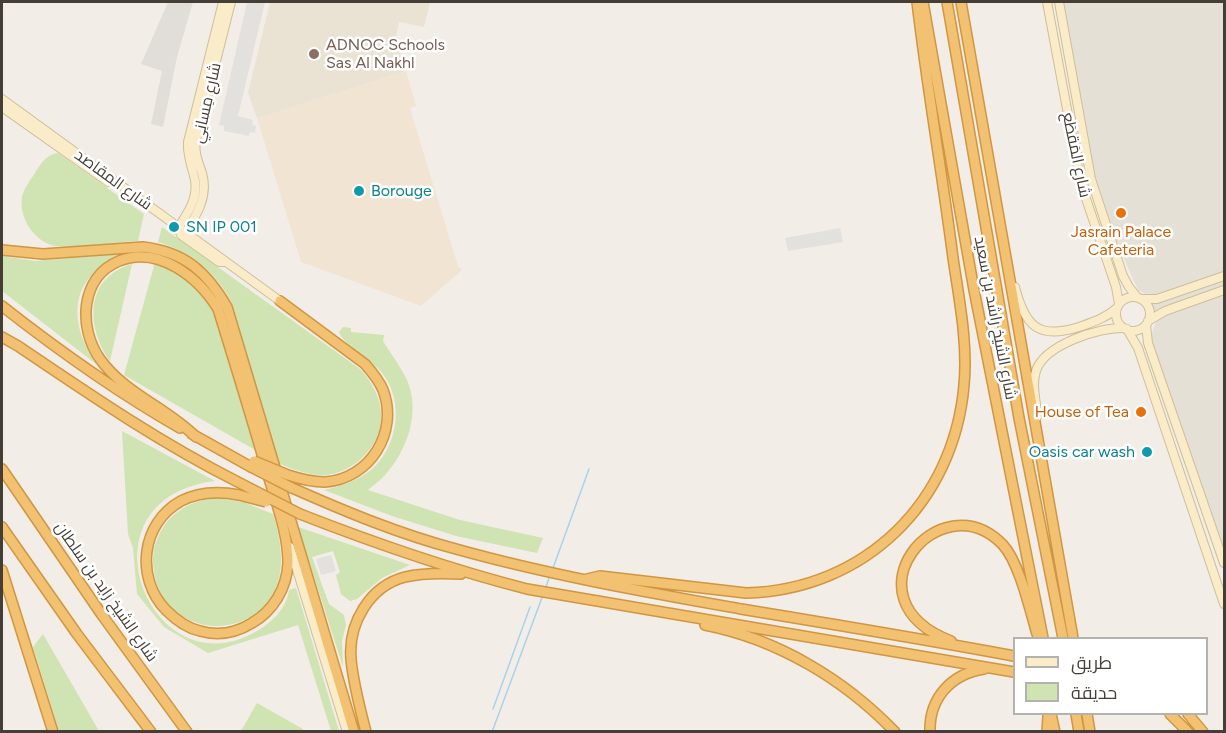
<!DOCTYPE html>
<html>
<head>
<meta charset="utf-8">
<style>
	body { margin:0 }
	#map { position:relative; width:1226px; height:733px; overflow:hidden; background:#f2eee7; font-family:Figtree,Cairo,sans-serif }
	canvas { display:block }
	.frame { position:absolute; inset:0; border:3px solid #443e36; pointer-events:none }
	.legend { position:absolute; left:1013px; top:637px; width:195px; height:78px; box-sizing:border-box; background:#fff; border:2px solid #b4b2af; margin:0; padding:8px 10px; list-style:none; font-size:18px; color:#443e36 }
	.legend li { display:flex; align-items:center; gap:12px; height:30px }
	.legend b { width:30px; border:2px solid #b4b2af }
</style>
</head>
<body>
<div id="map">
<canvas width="1226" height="733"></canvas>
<div class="frame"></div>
<ul class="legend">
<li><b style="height:8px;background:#faecc9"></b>طريق</li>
<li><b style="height:16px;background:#cfe3b3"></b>حديقة</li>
</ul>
</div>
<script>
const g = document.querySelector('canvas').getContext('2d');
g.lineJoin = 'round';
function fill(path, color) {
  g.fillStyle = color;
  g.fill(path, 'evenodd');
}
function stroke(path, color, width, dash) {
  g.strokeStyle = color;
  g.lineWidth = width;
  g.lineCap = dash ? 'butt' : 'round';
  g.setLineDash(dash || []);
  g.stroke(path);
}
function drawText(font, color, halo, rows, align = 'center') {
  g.font = font + ' Figtree,Cairo,sans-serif';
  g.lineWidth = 5;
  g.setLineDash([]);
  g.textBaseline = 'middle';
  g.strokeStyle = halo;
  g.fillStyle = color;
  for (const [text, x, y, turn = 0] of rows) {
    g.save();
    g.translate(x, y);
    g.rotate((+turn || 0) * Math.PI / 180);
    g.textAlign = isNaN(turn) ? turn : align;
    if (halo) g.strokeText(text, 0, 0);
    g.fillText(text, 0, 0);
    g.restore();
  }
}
const residential = new Path2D(`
	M1063,2H1224V553L1150,339L1156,321L1147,295L1138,290L1106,219L1094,177Z`);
const commercial = new Path2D(`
	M406,71L416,106L410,108L458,266L462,270L421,306L301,262L257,118Z`);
const industrial = new Path2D(`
	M168,2H193L177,57L163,127L151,124L162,71L141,64Z`);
const education = new Path2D(`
	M270,2H430L424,27L399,22L395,40L406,71L257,118L248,93Z`);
const green = new Path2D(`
	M58,153L144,214L138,241C119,242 65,250 51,245C32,238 19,217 22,197C24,188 30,181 35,173C41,163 46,155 58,153Z
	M162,227L360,369C386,397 390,432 361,459C351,468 336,475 323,475C307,475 292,469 278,463L232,303C216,272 192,252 158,242Z
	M132,253C72,270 64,315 96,364L2,291V256L35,261Z
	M155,262C181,273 201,284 214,311L257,451L124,375Z
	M132,264L110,361C86,327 84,278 132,264Z
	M343,327L351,328V332L384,335L383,341C391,354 401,367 407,380C421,412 407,451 385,475C380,481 373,485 368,490L460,520L543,538L537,553L456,536L392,516L324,490C341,486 357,481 371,470C398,447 405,401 382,373C372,360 343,344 339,332Z
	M122,431L215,481C72,499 151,694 257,631C272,622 287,608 289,590L296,588L339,731H331L298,625L208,653L164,627L137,594L133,548L128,534Z
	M216,498L243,502L273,514C279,533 284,558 279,578C262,642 170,642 155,577C152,563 152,550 158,537C169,512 190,501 216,498Z
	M298,527L410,565L382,578L357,599L350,601L341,594L336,575L340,572L333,551L312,557L329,604L344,615L346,625L342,641L343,667Z
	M43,634L99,731H59L33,647Z
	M257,703L303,729L302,731H241Z`);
const parking = new Path2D(`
	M247,2H265L238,116L253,120L252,125L256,126L255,133L250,132L249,136L224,131V126L219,125Z
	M840,228L843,242L788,251L785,238Z
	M331,555L336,571L321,575L316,559Z`);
const stream = new Path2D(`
	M553,568L589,469
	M546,587L550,575
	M493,709L530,607
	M492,732L543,595`);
const secondary = new Path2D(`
	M1047,2L1081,184L1116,287L1119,304
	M1059,2L1091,179L1123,276L1129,287L1137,297
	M2,99L280,301
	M2,107L108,182
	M177,230C188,212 200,197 194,176C191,164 187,154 188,142L223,2
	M181,235L219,262H224
	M184,235C196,216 209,197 202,173C198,161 194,153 196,140L231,2
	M1015,287C1025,326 1038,340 1079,327C1093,322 1106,318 1117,308
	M1116 314a17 17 0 1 1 34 0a17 17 0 1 1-34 0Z
	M1143,299H1157L1224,276
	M1148,321L1165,311L1224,290
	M1146,325L1148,343L1224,563
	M1127,329L1138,348L1224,604
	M1037,417C1037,402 1031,386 1036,371C1044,345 1099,327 1124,328
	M290,547L347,732`);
const highway = new Path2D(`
	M923,2L974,290L1043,638
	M947,2L1019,418L1063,638
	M961,2L1073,638
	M2,250L43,254L143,247C185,252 207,272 227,307L354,732
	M280,301L365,364C372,372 379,380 383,390C399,432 370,479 325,482C312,482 300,479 288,475
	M2,306C58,350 117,392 180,428
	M2,337L18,346C89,394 159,442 236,481
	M192,434L251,467
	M196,437C167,408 124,393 100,359C78,328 80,277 119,261C159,245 199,278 218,309C235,364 252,419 268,475C276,503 288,533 288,563C287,588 273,611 252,623C236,633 218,636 200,631C186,628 176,620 166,610C135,578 141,523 181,501C200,491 219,491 239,495
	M2,469L102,615L187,732
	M290,487C344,511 399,534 456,549C549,575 646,592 741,609C832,624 923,639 1014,656
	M300,514C374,543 449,569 527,589L1014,672
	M2,527L77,634L151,732
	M2,570L53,732
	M587,579L600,576L746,593C865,590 954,502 964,385C968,343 959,299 953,258C942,172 927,87 917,2
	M705,625C777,639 844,679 895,732
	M951,641C841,599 940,479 1003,545C1019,562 1030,610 1037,634
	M1051,714L1055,732
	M1076,714L1079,732
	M1087,714L1090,732
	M1170,714L1188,732
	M1188,714L1203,732
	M366,732C360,708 353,683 351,659C348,623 370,586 405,577C422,573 443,573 461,574
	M930,732C929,698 951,674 984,669
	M1047,732L1048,716`);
const highwayBridge = new Path2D(`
	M254,461L288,475
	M251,467L290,487
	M236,481L300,514
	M239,495L266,502`);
const markers = [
	[314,54,6,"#8d6e63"],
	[359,191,6,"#0f9aa8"],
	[1121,213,6,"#e8710a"],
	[174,227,6,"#0f9aa8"],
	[1141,412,6,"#e8710a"],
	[1147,452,6,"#0f9aa8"]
];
const educationNames = [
	["ADNOC Schools",326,45],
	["Sas Al Nakhl",326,63]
];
const streetNames = [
	["شارع مِسانِي",207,103,-77],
	["شارع المَقطَع",1076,155,78],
	["شارع المقاصد",113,180,36],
	["شارع الشيخ راشد بن سعيد",995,318,79],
	["شارع الشيخ زايد بن سلطان",106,592,55]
];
const cultureNames = [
	["Borouge",371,191],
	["SN IP 001",186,227],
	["Oasis car wash",1135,452,"right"]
];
const foodNames = [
	["Jasrain Palace",1121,232],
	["Cafeteria",1121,250],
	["House of Tea",1129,412,"right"]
];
fill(residential, '#e5e0d5');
fill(commercial, '#f2e4d3');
fill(industrial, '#e1ddd8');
fill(education, '#eae2d2');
fill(green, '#cfe3b3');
fill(parking, '#e3e1de');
stroke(stream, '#a8d2ea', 1.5);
stroke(secondary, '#cebe9a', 10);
stroke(highway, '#d09642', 12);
stroke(secondary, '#faecc9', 8);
stroke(highway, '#f2c272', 9);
stroke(highwayBridge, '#d09642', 12, []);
stroke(highwayBridge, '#f2c272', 9);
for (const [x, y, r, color] of markers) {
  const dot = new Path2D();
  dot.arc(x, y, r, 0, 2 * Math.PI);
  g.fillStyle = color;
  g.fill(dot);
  stroke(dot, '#fff', 2);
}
drawText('16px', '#785e54', '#fff', educationNames, 'left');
drawText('16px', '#443e36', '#fff', streetNames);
drawText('16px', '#0d838f', '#fff', cultureNames, 'left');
drawText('16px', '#c56008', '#fff', foodNames);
</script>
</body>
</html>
